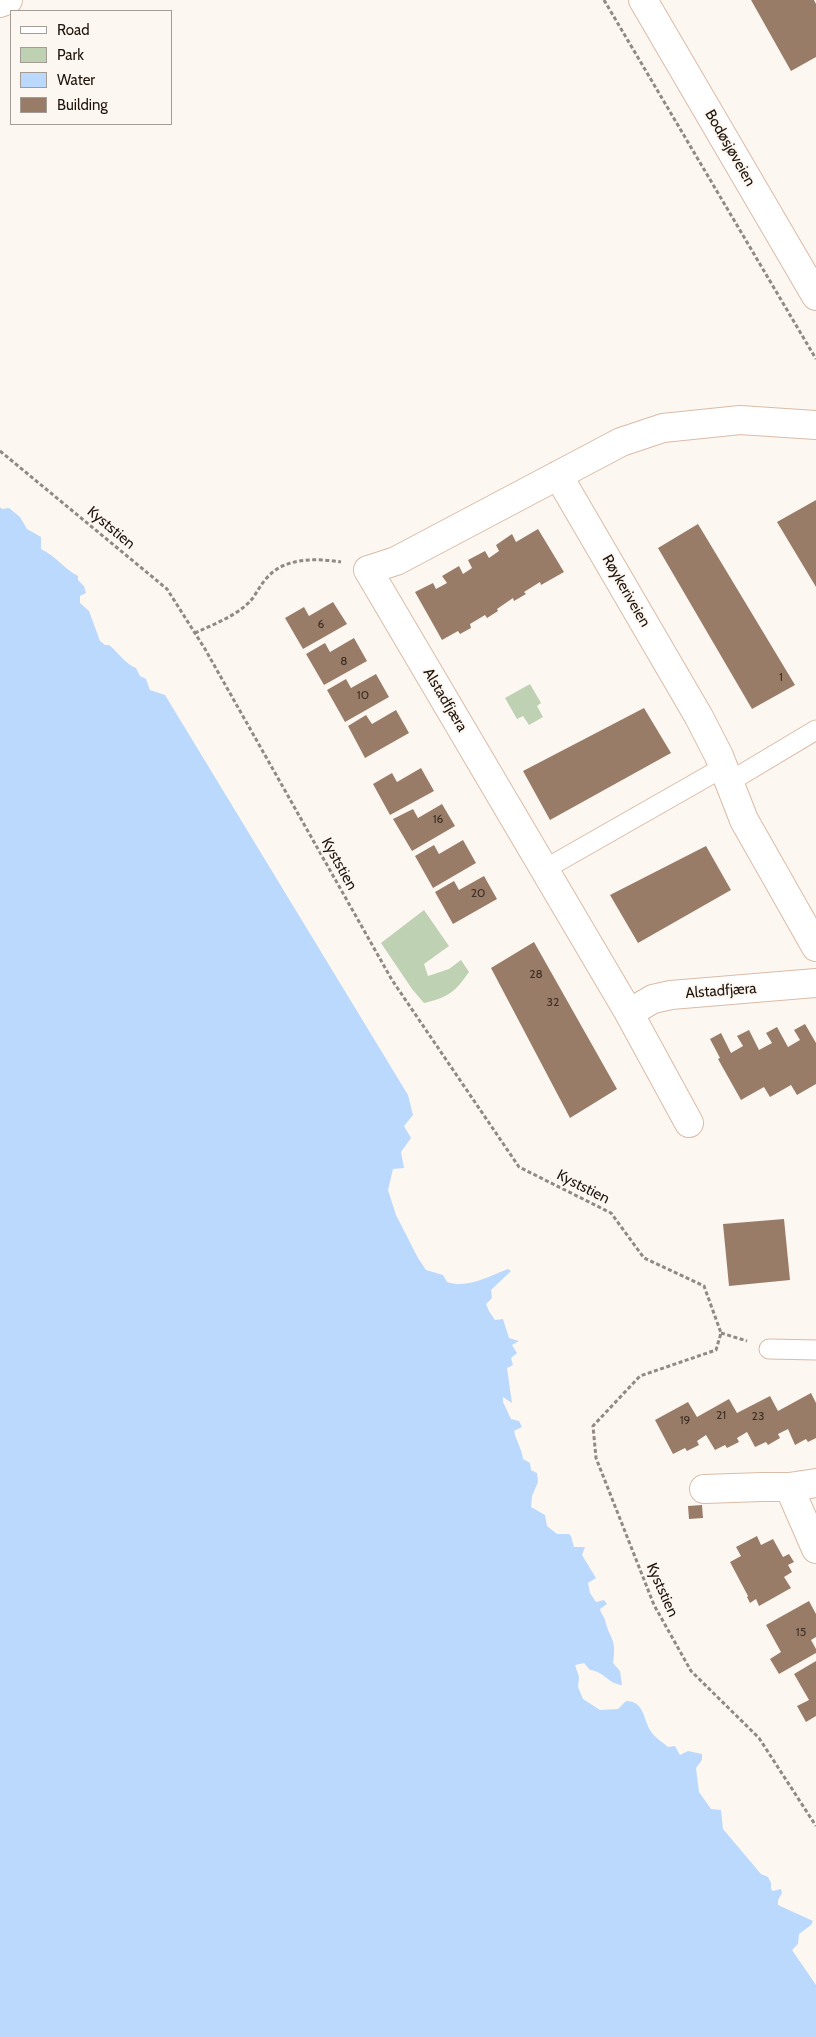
<!DOCTYPE html>
<html>
<head>
<meta charset="utf-8">
<style>
	body { margin:0 }
	#map { position:relative; width:816px; height:2037px; overflow:hidden; background:#fdf7f2; font-family:Cabin,sans-serif }
	canvas { display:block }
	.legend { position:absolute; left:10px; top:10px; width:162px; height:115px; box-sizing:border-box; background:#fdf7f2; border:1px solid #a49d96; margin:0; padding:6px 9px; list-style:none; font-size:15px; color:#1f150d }
	.legend li { display:flex; align-items:center; gap:10px; height:25px }
	.legend b { width:25px; border:1px solid #a49d96 }
</style>
</head>
<body>
<div id="map">
<canvas width="816" height="2037"></canvas>
<ul class="legend">
<li><b style="height:6px;background:#fff"></b>Road</li>
<li><b style="height:14px;background:#bed1b2"></b>Park</li>
<li><b style="height:14px;background:#bad9fc"></b>Water</li>
<li><b style="height:14px;background:#997c68"></b>Building</li>
</ul>
</div>
<script>
const g = document.querySelector('canvas').getContext('2d');
g.lineJoin = 'round';
function fill(path, color) {
  g.fillStyle = color;
  g.fill(path, 'evenodd');
}
function stroke(path, color, width, dash) {
  g.strokeStyle = color;
  g.lineWidth = width;
  g.lineCap = dash ? 'butt' : 'round';
  g.setLineDash(dash || []);
  g.stroke(path);
}
function drawText(font, color, halo, rows, align = 'center') {
  g.font = font + ' Cabin,sans-serif';
  g.lineWidth = 4;
  g.setLineDash([]);
  g.textBaseline = 'middle';
  g.strokeStyle = halo;
  g.fillStyle = color;
  for (const [text, x, y, turn = 0] of rows) {
    g.save();
    g.translate(x, y);
    g.rotate((+turn || 0) * Math.PI / 180);
    g.textAlign = isNaN(turn) ? turn : align;
    if (halo) g.strokeText(text, 0, 0);
    g.fillText(text, 0, 0);
    g.restore();
  }
}
const green = new Path2D(`
	M530,684L541,703L537,706L543,717L529,725L523,716L517,719L505,698Z
	M424,910L449,946L424,964L428,976L449,969L461,960L469,972C455,992 449,997 424,1003L412,989L381,943Z`);
const water = new Path2D(`
	M0,507L2,509L9,508L20,517L27,529L41,537V549C56,556 64,569 78,576V580L84,586L86,593L80,596V603L89,611L100,641L105,645H109C119,653 125,664 136,668L140,676L146,679L150,690L165,695L408,1095L413,1115L404,1126L411,1138L401,1152L404,1168L393,1169L388,1190L396,1215L418,1258L426,1270L443,1275L447,1282C468,1289 489,1276 508,1269L511,1271L491,1290L492,1298L486,1304L489,1311L495,1320L503,1319L509,1338L519,1341L512,1345L517,1353L511,1358L513,1365L507,1368L512,1403L503,1397V1402L511,1419L519,1421L522,1427L514,1431C516,1441 522,1449 523,1459L530,1463L531,1470L537,1473L538,1482L532,1496L531,1507L545,1515L547,1526L557,1534H569L571,1536L574,1547H585L582,1555L596,1578L588,1583L590,1593L596,1602L604,1600L607,1604L600,1609C601,1614 604,1616 605,1620C610,1641 617,1637 613,1663L620,1671L622,1685C608,1684 604,1671 590,1670L584,1663L575,1665L579,1677L578,1687L583,1699L600,1710L618,1709L626,1701C644,1701 643,1718 650,1730C653,1736 662,1742 668,1747L675,1746L680,1755L688,1751L702,1754V1760L696,1768L699,1792L711,1809L721,1810L723,1829L761,1874L768,1877L771,1883V1889L773,1891L781,1889L782,1893L778,1900V1905L813,1921L811,1925L799,1934L798,1944L792,1950L816,1985V2037H0Z`);
const building = new Path2D(`
	M751,0H814L816,4V57L791,71Z
	M816,500V587L777,522Z
	M698,524L795,685L752,709L658,548Z
	M538,529L564,572L541,585L540,582L524,592L526,594L514,601L513,598L497,609L498,611L487,618L485,615L470,624L471,628L460,634L458,631L442,640L415,592L433,583L436,589L447,583L442,576L459,566L463,574L472,568L468,560L485,551L489,558L499,551L496,545L512,534L516,542Z
	M333,602L347,624L303,649L285,618L304,607L309,616Z
	M354,638L367,661L324,685L306,654L325,643L330,652Z
	M376,674L389,697L345,722L327,690L346,679L351,688Z
	M644,708L671,753L550,820L523,771Z
	M396,710L409,733L365,758L348,726L366,715L372,724Z
	M421,768L434,791L390,815L373,784L392,773L397,782Z
	M442,804L455,826L412,851L393,819L413,809L418,818Z
	M463,840L476,863L433,888L415,856L434,845L439,854Z
	M706,846L731,890L638,943L610,895Z
	M484,876L497,899L453,924L435,892L454,881L459,890Z
	M534,942L617,1089L570,1118L491,968Z
	M805,1024L816,1043V1084L797,1095L791,1085L770,1097L764,1087L741,1100L718,1059L720,1058L710,1039L721,1033L731,1053L743,1046L737,1036L749,1030L759,1050L772,1043L766,1033L777,1027L788,1047L800,1040L794,1030Z
	M784,1219L790,1280L729,1286L723,1224Z
	M811,1393L816,1403V1438L808,1442L806,1439L795,1445L788,1429L778,1434L780,1438L768,1445L766,1442L755,1447L747,1432L737,1438L739,1442L727,1448L725,1445L715,1450L706,1435L697,1441L699,1445L687,1451L685,1448L673,1454L655,1420L688,1402L697,1417L729,1399L737,1413L770,1396L778,1411Z
	M702,1505L703,1518L689,1519L688,1506Z
	M757,1536L761,1545L773,1539L783,1557L789,1554L794,1562L788,1565L792,1572L784,1577L791,1588L759,1606L756,1599L750,1603L747,1597L748,1596L730,1562L741,1556L736,1547Z
	M809,1601L816,1614V1637L811,1640L816,1649V1653L779,1674L770,1659L781,1652L766,1625Z
	M816,1661V1716L806,1722L797,1706L809,1700L794,1674Z`);
const path = new Path2D(`
	M604,0L816,359
	M0,451L167,589L205,649L392,980L519,1167L611,1213L644,1258L704,1286L721,1333L716,1350L640,1376L593,1426L596,1458L654,1605L691,1671L759,1738L816,1826
	M195,633C212,625 233,617 246,605C255,598 258,588 265,580C283,557 315,558 341,562
	M721,1333L747,1341`);
const lane = new Path2D(`
	M729,782L816,730
	M545,869L724,767
	M769,1349L816,1350`);
const street = new Path2D(`
	M0,3L8,0
	M558,475L699,717L719,756L744,820L816,947
	M629,1013L653,999L671,995L816,983
	M689,1123L629,1013L368,570L396,561L621,442L663,428L740,420L816,425
	M816,1483L789,1487L816,1549
	M704,1489L762,1487H789`);
const secondary = new Path2D(`
	M643,0L816,296`);
const numberNames = [
	["6",321,624],
	["8",344,661],
	["1",781,677],
	["10",363,695],
	["16",438,819],
	["20",478,893],
	["28",536,974],
	["32",553,1002],
	["21",721,1415],
	["23",758,1416],
	["19",685,1420],
	["15",801,1632]
];
const streetNames = [
	["Bodøsjøveien",730,148,60],
	["Kyststien",111,528,40],
	["Røykeriveien",626,591,60],
	["Alstadfjæra",445,700,59],
	["Kyststien",339,864,61],
	["Alstadfjæra",721,991,-4],
	["Kyststien",583,1187,27],
	["Kyststien",662,1590,66]
];
fill(green, '#bed1b2');
fill(water, '#bad9fc');
fill(building, '#997c68');
stroke(lane, '#dabba6', 21);
stroke(street, '#dabba6', 30);
stroke(secondary, '#dabba6', 30);
stroke(path, '#918983', 3, [4, 2.5]);
stroke(lane, '#fff', 19);
stroke(street, '#fff', 28);
stroke(secondary, '#fff', 28);
drawText('12px', '#3e2f24', null, numberNames);
drawText('15px', '#1f150d', '#fdf7f2', streetNames);
</script>
</body>
</html>
